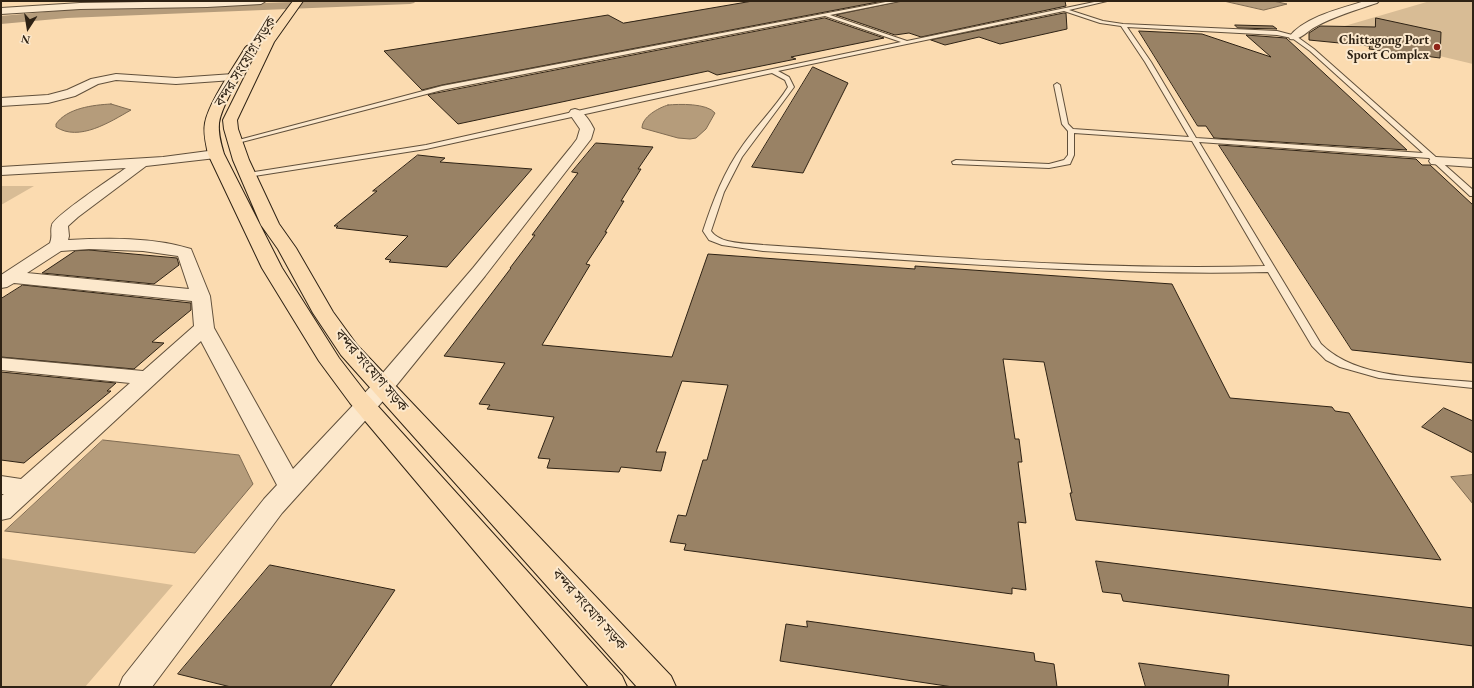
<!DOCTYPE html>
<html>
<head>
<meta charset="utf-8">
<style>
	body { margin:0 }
	#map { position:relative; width:1474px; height:688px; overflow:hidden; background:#fbdbb0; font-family:"EB Garamond",serif }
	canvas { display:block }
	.frame { position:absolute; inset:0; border:2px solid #2e2214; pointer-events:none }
	.north { position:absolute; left:8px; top:8px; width:40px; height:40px; -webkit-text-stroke:3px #fce8cc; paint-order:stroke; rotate:192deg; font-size:11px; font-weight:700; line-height:16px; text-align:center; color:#2e2214 }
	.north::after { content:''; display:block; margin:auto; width:14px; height:18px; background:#2e2214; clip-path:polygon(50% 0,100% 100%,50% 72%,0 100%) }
</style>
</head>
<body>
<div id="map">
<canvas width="1474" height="688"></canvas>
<div class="frame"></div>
<div class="north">N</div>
</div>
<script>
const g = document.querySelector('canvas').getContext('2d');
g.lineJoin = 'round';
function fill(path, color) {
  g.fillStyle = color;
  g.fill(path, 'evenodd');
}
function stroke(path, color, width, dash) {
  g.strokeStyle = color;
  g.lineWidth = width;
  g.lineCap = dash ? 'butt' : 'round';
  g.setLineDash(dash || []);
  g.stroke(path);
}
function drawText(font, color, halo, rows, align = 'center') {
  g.font = font + ' "EB Garamond","Noto Serif Bengali",serif';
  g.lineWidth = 4;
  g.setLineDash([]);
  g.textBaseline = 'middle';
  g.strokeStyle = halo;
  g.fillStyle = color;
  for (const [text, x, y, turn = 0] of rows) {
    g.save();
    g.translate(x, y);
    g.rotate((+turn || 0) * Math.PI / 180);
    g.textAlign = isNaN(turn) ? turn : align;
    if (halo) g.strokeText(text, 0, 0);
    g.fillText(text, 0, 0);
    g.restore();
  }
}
const green = new Path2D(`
	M1430,1H1473V64L1331,30Z
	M1,186H34L1,205Z
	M1,558L173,585L85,687H1Z`);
const water = new Path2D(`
	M1224,1H1273L1287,4L1264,10Z
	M111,104L131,110C110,122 79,142 56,127V124C67,108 93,105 111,104Z
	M668,105C679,104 707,103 715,113L706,129L696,138L690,139L678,138L642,128C642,117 658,108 668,105Z
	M103,440L239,455L253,484L195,553L5,531Z
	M1473,475V504L1451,477Z`);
const canal = new Path2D(`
	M320,1H416L414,3L410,4L67,18L1,24V16L67,10Z`);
const building = new Path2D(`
	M753,1H883L442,85L422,90L384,51L608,15L623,23Z
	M901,1H1065L1066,6L921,37L909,33L895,35L836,15Z
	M1064,13H1066L1067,29L1000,44L979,37L945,45L931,40Z
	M825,18L884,38L791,57L796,59L717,75L708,71L458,124L428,95Z
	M1376,18L1441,32L1440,58L1369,49L1370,46L1309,40V33L1320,26L1375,27Z
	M1235,25L1273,26L1277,29L1238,28Z
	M1139,31L1202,34L1271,57L1246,35L1286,38L1407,150L1214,138L1206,126H1198Z
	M813,67L848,83L803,173L752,167Z
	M596,143L653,147L638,169H641L621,201H624L605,232H607L586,264L590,265L542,345L672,357L708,254L915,269V266L1172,284L1230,398L1332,407L1335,411L1349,413L1441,560L1076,520L1070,493H1072L1044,362L1003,359L1015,439H1019L1022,462H1018L1026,523L1018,522L1026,590L1012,588V594L684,550L686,544L670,542L678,515L686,516L703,460H707L728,385L682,381L656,452H666L661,471L621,467L619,472L547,468L550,459L538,458L554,417L487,409L490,405L479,404L505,363L444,356L511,268H510L535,235H532L578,173L572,172Z
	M1219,145L1416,159L1422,165H1430L1473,205V363L1352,350Z
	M418,155L445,158L440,162L532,169L447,267L389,262L391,260L385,259L408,236L336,228L338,226H334L377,191H373Z
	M89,250L177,258L179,265L154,284L42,273L75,251Z
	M23,285L191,303V310L152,342L164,343L134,369L1,357V299Z
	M1,372L116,383L107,391H111L24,463L1,460Z
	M1444,408L1473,421V453L1422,427Z
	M1096,561L1473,608V646L1123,601L1121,594L1103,592Z
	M270,565L395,590L330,687H231L178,674Z
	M807,621L1034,653L1035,661L1054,664L1057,687H953L780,661L786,624L807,627Z
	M1139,663L1229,675L1228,687H1146Z`);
const lane = new Path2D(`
	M891,1H900L830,15L907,41L1099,1H1107L1069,10L1103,21L1123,24L1277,31L1296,36L1314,49L1473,190V196H1470L1429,158L1199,142L1321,344C1357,380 1425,377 1473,382V388L1379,378L1340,367L1326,360L1312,346L1268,272C1100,276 931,261 763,251L722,245L709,240L703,231C713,201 724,171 743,145C757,125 775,108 788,87L785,80L772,73L426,149L248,177L244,175L248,173L426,145L644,96L901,42L825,16L442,90L234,144L231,142L442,86ZM1064,11L1100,23L1121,26L1145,62L1189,137L1073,129L1068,124L1060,85L1057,83L1054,85L1062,124L1068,131V155L1064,160L1049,164L956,160L952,162L953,164L1049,168L1070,164L1074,155V133L1192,141L1265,266C1098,271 930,256 763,245C747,243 721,245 711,231L724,192L742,157L794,87L789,77L778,71ZM1127,27L1277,35L1292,38L1310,51L1423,153L1196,138L1151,62Z`);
const street = new Path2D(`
	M212,1H266L261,4L207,7L80,9L1,14V8L80,3Z
	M1365,1H1379L1377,3C1356,10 1335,16 1315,27C1307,31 1300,41 1290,39L1289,37C1304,17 1342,8 1365,1Z
	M116,74L176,78L233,74L237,75L239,77L237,79L233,80L176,84L116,80L98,84L75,96L48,103L1,106V98L48,95L67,90L91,79Z
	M575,109C584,111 590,121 594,129L591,139L485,276L391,392L282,513L152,687H119L123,677L264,499L277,485L201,341L10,518L1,520V496L4,494H1V476L21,479L130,383L1,370V358L143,371L194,326L192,301L14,283L7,287L1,288V275L50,243C53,235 50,232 52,225C54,216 115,176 126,168L1,175V167L163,157L216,150L221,151L223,154L221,157L216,158L146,166L78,217L68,226L69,236L68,240C108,238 152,237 191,249L210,296L214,328L293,469L375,382L473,268L571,147L577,139L580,129L569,113L571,110ZM89,249L143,251L178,256L189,289L27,273L61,251Z
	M1436,157L1473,159V167L1431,164L1429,161L1431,158Z`);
const highway = new Path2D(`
	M293,1H303L274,42L237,120L238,129L249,160L279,224L296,248L333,312L357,345L671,676L676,687H637L341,355L313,313L278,249L261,225L233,160L224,129L223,120L262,42Z
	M251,45L255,46L257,48C246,67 222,103 219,123C218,134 221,144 224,154L282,268L339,358L366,393L622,676L627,687H589L350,403L319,361L262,268L208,154C206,144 203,133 205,123C209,102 234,67 245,48L247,46Z`);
const markers = [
	[1437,47,4,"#8f2418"]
];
const farPoinames = [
	["Chittagong Port",1429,40],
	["Sport Complex",1429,55]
];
const streetNames = [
	["বন্দর সংযোগ সড়ক",246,62,-58],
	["বন্দর সংযোগ সড়ক",371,371,49],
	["বন্দর সংযোগ সড়ক",589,610,48]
];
fill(green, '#d8bc95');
fill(water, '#b59c7b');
stroke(water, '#7f6b52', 1);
fill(canal, '#b59c7b');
fill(building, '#998265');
stroke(building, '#2e2214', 1);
stroke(lane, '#61503b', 2);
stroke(street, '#61503b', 2);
stroke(highway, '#2e2214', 2);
fill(lane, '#fce8cc');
fill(street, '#fce8cc');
fill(highway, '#fbdbb0');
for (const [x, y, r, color] of markers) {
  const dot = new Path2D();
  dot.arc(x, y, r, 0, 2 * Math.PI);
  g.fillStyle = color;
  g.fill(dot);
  stroke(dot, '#fce8cc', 1.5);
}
drawText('bold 13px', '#2e2214', '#fce8cc', farPoinames, 'right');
drawText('15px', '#2e2214', '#fce8cc', streetNames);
</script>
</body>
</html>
